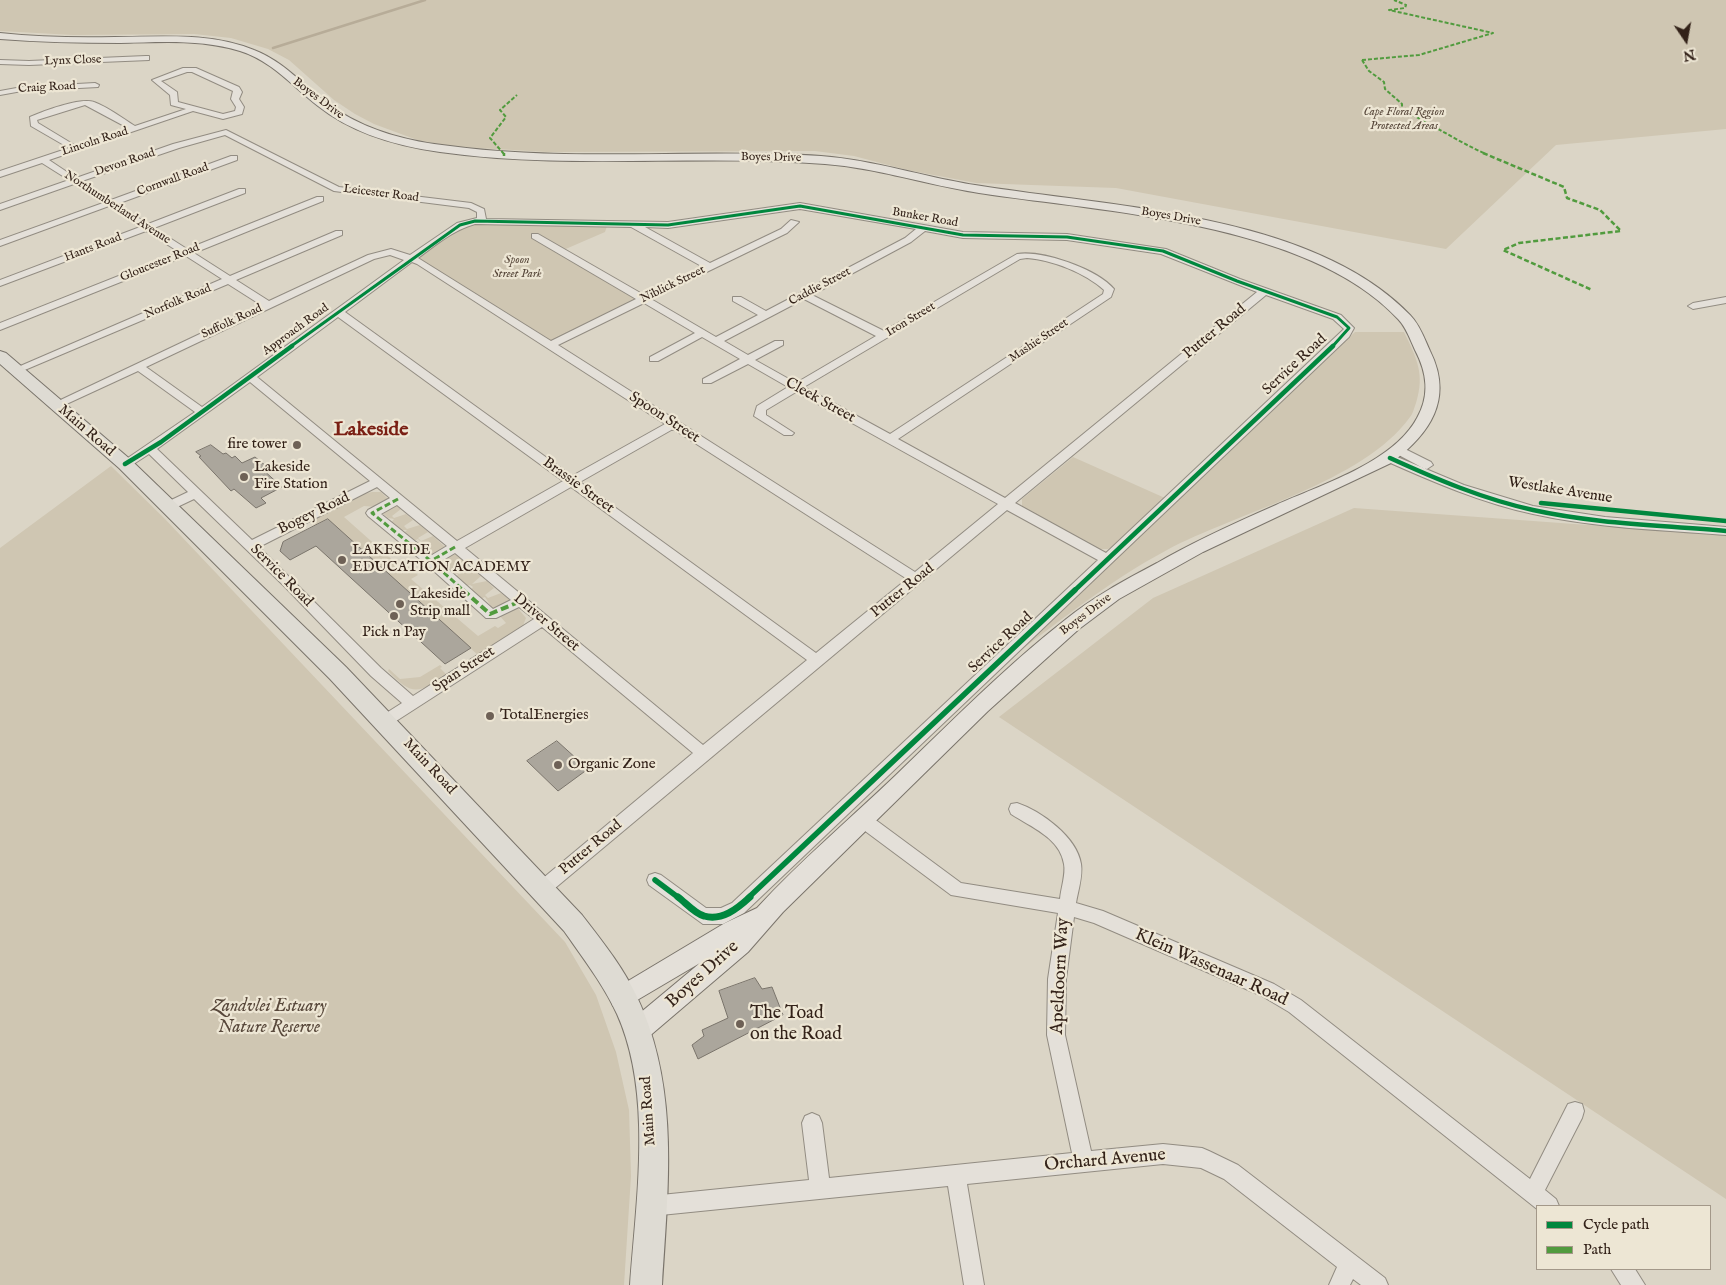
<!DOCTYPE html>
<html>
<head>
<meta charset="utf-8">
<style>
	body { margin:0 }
	#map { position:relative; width:1726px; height:1285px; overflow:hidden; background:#dbd5c6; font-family:"IM FELL English",serif }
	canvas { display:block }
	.legend { position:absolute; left:1536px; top:1205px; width:175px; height:65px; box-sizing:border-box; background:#ede6d4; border:1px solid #a39889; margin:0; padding:6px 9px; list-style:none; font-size:15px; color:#332219 }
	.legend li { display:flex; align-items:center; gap:10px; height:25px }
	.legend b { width:25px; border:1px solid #a39889 }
	.north { position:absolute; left:1661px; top:15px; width:50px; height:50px; -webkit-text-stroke:4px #ede6d4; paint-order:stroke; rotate:168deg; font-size:14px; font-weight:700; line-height:20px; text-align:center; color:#332219 }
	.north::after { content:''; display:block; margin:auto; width:18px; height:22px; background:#332219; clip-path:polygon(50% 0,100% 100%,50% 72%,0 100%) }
</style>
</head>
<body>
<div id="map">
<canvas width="1726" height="1285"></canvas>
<ul class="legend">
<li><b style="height:6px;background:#00873e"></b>Cycle path</li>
<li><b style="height:6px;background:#519b3e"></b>Path</li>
</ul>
<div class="north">N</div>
</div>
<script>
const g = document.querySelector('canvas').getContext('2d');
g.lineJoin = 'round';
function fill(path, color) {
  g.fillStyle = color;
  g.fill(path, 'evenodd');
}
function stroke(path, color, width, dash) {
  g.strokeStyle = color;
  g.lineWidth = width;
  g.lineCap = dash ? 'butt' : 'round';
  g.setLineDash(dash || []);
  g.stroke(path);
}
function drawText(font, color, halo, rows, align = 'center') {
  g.font = font + ' "IM FELL English",serif';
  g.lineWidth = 4.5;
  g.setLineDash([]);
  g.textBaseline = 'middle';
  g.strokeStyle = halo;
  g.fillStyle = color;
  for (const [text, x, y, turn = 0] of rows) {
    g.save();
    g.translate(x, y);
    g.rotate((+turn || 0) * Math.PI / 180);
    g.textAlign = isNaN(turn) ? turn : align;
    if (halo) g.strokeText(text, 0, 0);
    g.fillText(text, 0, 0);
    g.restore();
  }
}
const green = new Path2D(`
	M0,0H1726V129L1556,145L1446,249L1116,188L976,183L907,170L854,156L815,151L547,152L461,147L420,141L374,124L355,114L334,100L289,60L268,49L231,38L194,34L73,35L0,31Z
	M608,223L605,232L561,251L643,299L550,345L410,259L465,224Z
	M1355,332H1404C1417,359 1425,374 1416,403C1414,408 1413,414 1410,417C1364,482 1236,513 1167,550C1107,582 1050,628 997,669Z
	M1073,457L1165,498L1114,546L1108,549H1098L1022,507V499Z
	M111,466L165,519L565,942L596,995L616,1052L629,1110L631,1176L624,1285H0V548Z
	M372,492H381L389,500L376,507L364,506L344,517L397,564L400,570L407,566L418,575L411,579L478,636L495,626L498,628L506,623L499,615L516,606L526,618L522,628L479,656L328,519L314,526L313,524L317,518L360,495Z
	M394,503L401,509L392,516L394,518L406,514L413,520L404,526L407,529L420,525L428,532L418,538L421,541L433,536L445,547C436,556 433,556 421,550V542L418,539L414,541L403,534L407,530H398L390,524L394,519L388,518L380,511Z
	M1354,508L1726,535V1199L999,717L1153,598Z
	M455,554L466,563L457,572L459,574L472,569L481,576L472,584L487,581L494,588L485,595L488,598L501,593L510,600L500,608H492L485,597L480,599L470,590L473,587L470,585L466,586L455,579L458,574H451L438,563L441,558Z
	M440,665L442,667L440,668L447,675C418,693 413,697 388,671L389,669L400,679L420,677Z`);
const stream = new Path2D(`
	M273,48L425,0`);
const building = new Path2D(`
	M211,445L223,454L226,453L232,458L235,456L242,463L255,457L266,466L261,468L282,487L261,498L266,503L256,508L234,489L231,491L199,457L201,456L196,452Z
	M328,519L471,648L445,664L316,546L290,560L280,551L283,542Z
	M557,741L588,769L558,791L527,761Z
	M755,978L762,989L772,987L783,1015L698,1059L692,1045L704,1036L702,1030L728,1018L719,991Z`);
const minor = new Path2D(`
	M146,56H149V60L29,65L0,64V60L29,61Z
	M183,68H196L239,87L242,92L239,99L244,107L242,114L223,119L193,111L49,160L76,178L173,144L226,130L339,187L471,203L484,209L486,219L668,222L800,203L963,232L1067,234L1166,249L1240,279L1341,315L1354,328L1349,337L744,913L723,924H703L649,885L647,880L649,875L655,873L661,875L706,908H721L732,903L1098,560L1007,510L548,894L542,896L536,894L534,889L536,884L693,753L542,627L390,725H380L378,721L380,717L402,703L371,676L284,586L194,499L173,509H165L163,506L165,503L188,492L149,454L129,467H121L119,464L195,412L138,371L60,407L56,408L50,405L261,305L228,284L20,372H12L11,370L222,279L186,256L0,330V323L179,252L146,231L0,286V280L140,227L109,206L0,246V240L103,203L74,184L0,210V204L69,180L42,163L0,177V171L69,148L31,126L30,117C43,111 81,97 94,102C108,107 122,118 135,126L186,109L171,105L170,95L152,80ZM187,72H192L233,91L231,99L236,107L235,111L223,114L178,102L177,92L161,81ZM85,105L128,128L76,146L38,123L37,120ZM225,135L334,191L469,208L477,212V218L457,223L410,255L391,249L368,255L269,301L236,280L342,235V231H336L230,276L194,253L323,201V197H317L187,249L154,228L245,193V189H239L148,224L117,204L237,160V156H231L111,200L82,181L179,148ZM800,209L916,229L905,238L766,311L741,297H733V301L758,315L716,337L651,299L787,233L799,222L791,220L781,229L710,263L645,227L668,228ZM475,224L631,227L703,267L644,295L538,234H532V238L636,299L551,341L418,258C436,245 453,230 475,224ZM925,231L963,238L1067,240L1161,254L1257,292L1005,498L898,439L1111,297L1114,289C1097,269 1043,250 1017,254L884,331L812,295L911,242ZM390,255L404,260L202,407L146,367L374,259ZM1027,258C1053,260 1085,273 1104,290L1103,294L890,434L804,387L1020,259ZM412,262L417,264L665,424L572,476L345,312ZM1266,295L1333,319L1344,329L1106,553L1015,503ZM804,299L876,336L796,383L755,360L783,345V341H775L748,355L724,341ZM644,303L695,333L650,357V361H658L702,337L740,359L703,379V383H711L748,364L788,387L757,406L754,416L784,435H792L794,433L766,415V410L796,392L998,504L915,572L558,345ZM338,317L563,481L457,541L257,377ZM250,382L370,481L252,540L157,449ZM673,429L907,579L816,653L580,482ZM377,487L390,498L368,510L366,513L368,516L426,564L486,618H496L519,607L534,619L413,696L381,668L259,547ZM571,487L807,660L703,745L465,548ZM397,505L447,546L432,555L381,514ZM455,553L511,600L493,609L440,562Z
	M95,83L99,85L98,87L22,91L0,95V91L22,87Z
	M1726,297V303L1693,309L1688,306L1693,303Z
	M1399,446L1431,462L1433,465L1427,469L1423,468L1395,453V447Z
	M1390,454L1464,485L1533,506L1605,517L1726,527V535C1662,530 1596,528 1533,514C1482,503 1433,482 1386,461V455Z
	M1017,803C1041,811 1077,837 1081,864C1083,876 1078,891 1076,903L1103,911L1274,984L1301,1000L1530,1179L1568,1104L1575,1102L1582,1104L1584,1111L1582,1118L1545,1190L1556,1199L1559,1206H1537V1209L1289,1012L1262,996L1094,923L1074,917L1066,979L1065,1035L1091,1151L1163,1144L1202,1148L1209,1151L1238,1165L1385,1278L1388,1285H1361L1353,1279L1350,1285H1329L1337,1267L1224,1179L1201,1168L1163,1164L967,1184L984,1285H964L948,1186L651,1216L644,1213L641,1206L644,1199L651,1196L809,1180L802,1123L805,1116L812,1113L819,1116L822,1123L829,1178L1072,1153L1047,1035L1048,979L1058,913L951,895L857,825L855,820L857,815L863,813L869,815L961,883L1060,899C1061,888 1066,874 1064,864C1060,838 1031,827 1011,814L1009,809L1011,804Z
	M1611,1269H1635L1645,1285H1621Z`);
const secondary = new Path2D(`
	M0,33C38,37 77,38 115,37C162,37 210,32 254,50C283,61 303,85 327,103C360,128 401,140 442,145C568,163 695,148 821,156C874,160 924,177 975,185C1109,207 1312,213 1410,315C1420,325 1425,340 1430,351C1454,399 1430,434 1391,463L1203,552L1119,599L1079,629L988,711L783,912L748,952L646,1039L637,1043L628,1039L625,1031L628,1023L700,963L622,1009L613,1006L610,998L613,990L725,923L757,908C800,861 850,819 896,775C951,722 1005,667 1065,620C1093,597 1125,580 1157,563C1195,541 1235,523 1276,505C1320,485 1393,463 1417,418C1430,395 1427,373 1415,350C1410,339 1406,327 1398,319C1308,222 1103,212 979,193C927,185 877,168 825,164C697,154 568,170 440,152C397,146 353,134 318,106C292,86 272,61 240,51C202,39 160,42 120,43C80,43 40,42 0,39Z`);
const primary = new Path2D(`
	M0,351L6,353L131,460L346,667L582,915C602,941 623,967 637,997C680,1088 668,1188 662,1285H630C636,1200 653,1094 617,1014C603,984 583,958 564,931L330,679L119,468L0,364Z`);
const quietFar3 = new Path2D(`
	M1362,60L1369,71L1384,82L1385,89L1402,104V110C1431,123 1456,141 1486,154
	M1362,60L1419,55L1493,33L1389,10L1405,8L1406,5L1394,0
	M504,154L490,138L506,117L500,110L517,95`);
const quietFar2 = new Path2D(`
	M504,153V156
	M1483,153L1564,187L1567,198L1600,210L1621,231L1519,243L1503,250L1592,290`);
const quietFar1 = new Path2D(`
	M398,499L372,513L431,561
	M455,547L431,561L464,591`);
const quiet = new Path2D(`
	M463,590L490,614L521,601`);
const cyclewayFar3 = new Path2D(`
	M290,347L460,225L475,221L668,225L800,206L963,235L1067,237L1163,251L1237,281L1337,317L1349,328L1332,347`);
const cyclewayFar2 = new Path2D(`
	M1390,458C1436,479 1483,499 1533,510C1596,524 1662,525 1726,531
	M125,464L161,442L292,346
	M1541,503L1726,521
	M1074,591L1333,346`);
const cyclewayFar1 = new Path2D(`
	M655,880L679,898
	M748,898L1075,590`);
const cycleway = new Path2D(`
	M678,897C685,902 695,914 704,916C722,921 737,909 750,897`);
const markers = [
	[297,445,5,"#6e6156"],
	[244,477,5,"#6e6156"],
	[342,560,5,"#6e6156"],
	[400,604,5,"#6e6156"],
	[394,616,5,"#6e6156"],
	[490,716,5,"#6e6156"],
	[558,765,5,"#6e6156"],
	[740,1024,5,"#6e6156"]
];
const farStreetnames = [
	["Lynx Close",73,61,-2],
	["Craig Road",47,88,-3],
	["Boyes Drive",318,99,37],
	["Lincoln Road",95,142,-18],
	["Boyes Drive",771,158,1],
	["Devon Road",125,163,-19],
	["Cornwall Road",173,180,-20],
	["Leicester Road",381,194,7],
	["Northumberland Avenue",117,208,33],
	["Boyes Drive",1171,217,10],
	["Bunker Road",925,218,10],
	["Hants Road",93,248,-21],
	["Gloucester Road",160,263,-22],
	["Niblick Street",673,285,-26],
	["Caddie Street",820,287,-28],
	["Norfolk Road",178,302,-23],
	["Iron Street",911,320,-31],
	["Suffolk Road",232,322,-25],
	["Approach Road",296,330,-36],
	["Mashie Street",1039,341,-34],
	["Boyes Drive",1086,615,-37]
];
const farParknames = [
	["Cape Floral Region",1404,113],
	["Protected Areas",1404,127],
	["Spoon",517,261],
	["Street Park",517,275]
];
const streetNames = [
	["Putter Road",1215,332,-40],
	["Service Road",1295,365,-43],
	["Cleek Street",820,401,29],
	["Spoon Street",664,418,33],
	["Main Road",86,431,41],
	["Brassie Street",578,486,36],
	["Westlake Avenue",1560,491,9],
	["Bogey Road",314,514,-26],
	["Service Road",281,576,45],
	["Putter Road",903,591,-39],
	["Driver Street",546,623,40],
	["Service Road",1001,643,-43],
	["Span Street",464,670,-33],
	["Main Road",429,767,47],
	["Putter Road",591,848,-40],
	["Main Road",649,1111,-94]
];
const poiNames = [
	["fire tower",287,445,"right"],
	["Lakeside",254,468],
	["Fire Station",254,485],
	["LAKESIDE",352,551],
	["EDUCATION ACADEMY",352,568],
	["Lakeside",410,595],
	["Strip mall",410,612],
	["Pick n Pay",394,633,"center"],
	["TotalEnergies",500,716],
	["Organic Zone",568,765]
];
const nearStreetnames = [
	["Klein Wassenaar Road",1211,968,24],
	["Boyes Drive",703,975,-42],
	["Apeldoorn Way",1061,976,-87],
	["Orchard Avenue",1105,1161,-5]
];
const nearParknames = [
	["Zandvlei Estuary",269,1007],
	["Nature Reserve",269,1028]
];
const nearPoinames = [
	["The Toad",750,1014],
	["on the Road",750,1035]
];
const districtNames = [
	["Lakeside",371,431]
];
fill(green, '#cfc6b2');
stroke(stream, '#b7ac98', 2.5);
fill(building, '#aba69c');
stroke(building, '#7a746b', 1);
stroke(minor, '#928c82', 2);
stroke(secondary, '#7a746b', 2);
stroke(primary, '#7a746b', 2);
fill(minor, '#e4e0d9');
fill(secondary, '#e4e0d9');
fill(primary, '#dedbd3');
stroke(quietFar3, '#519b3e', 2, [4, 2]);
stroke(quietFar2, '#519b3e', 2.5, [5, 2.5]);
stroke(quietFar1, '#519b3e', 3, [6, 3]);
stroke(quiet, '#519b3e', 4, [8, 4]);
stroke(cyclewayFar3, '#00873e', 3);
stroke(cyclewayFar2, '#00873e', 4.5);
stroke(cyclewayFar1, '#00873e', 5.5);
stroke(cycleway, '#00873e', 7);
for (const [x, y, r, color] of markers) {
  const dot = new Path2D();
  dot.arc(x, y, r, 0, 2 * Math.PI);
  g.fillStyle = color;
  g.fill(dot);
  stroke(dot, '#ede6d4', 2);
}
drawText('12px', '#332219', '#ede6d4', farStreetnames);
drawText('italic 12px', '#58483b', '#ede6d4', farParknames);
drawText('15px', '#332219', '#ede6d4', streetNames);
drawText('15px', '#332219', '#ede6d4', poiNames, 'left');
drawText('18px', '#332219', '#ede6d4', nearStreetnames);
drawText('italic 18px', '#58483b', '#ede6d4', nearParknames);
drawText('18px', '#332219', '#ede6d4', nearPoinames, 'left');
drawText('bold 20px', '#7a1f14', '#ede6d4', districtNames);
</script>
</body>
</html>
